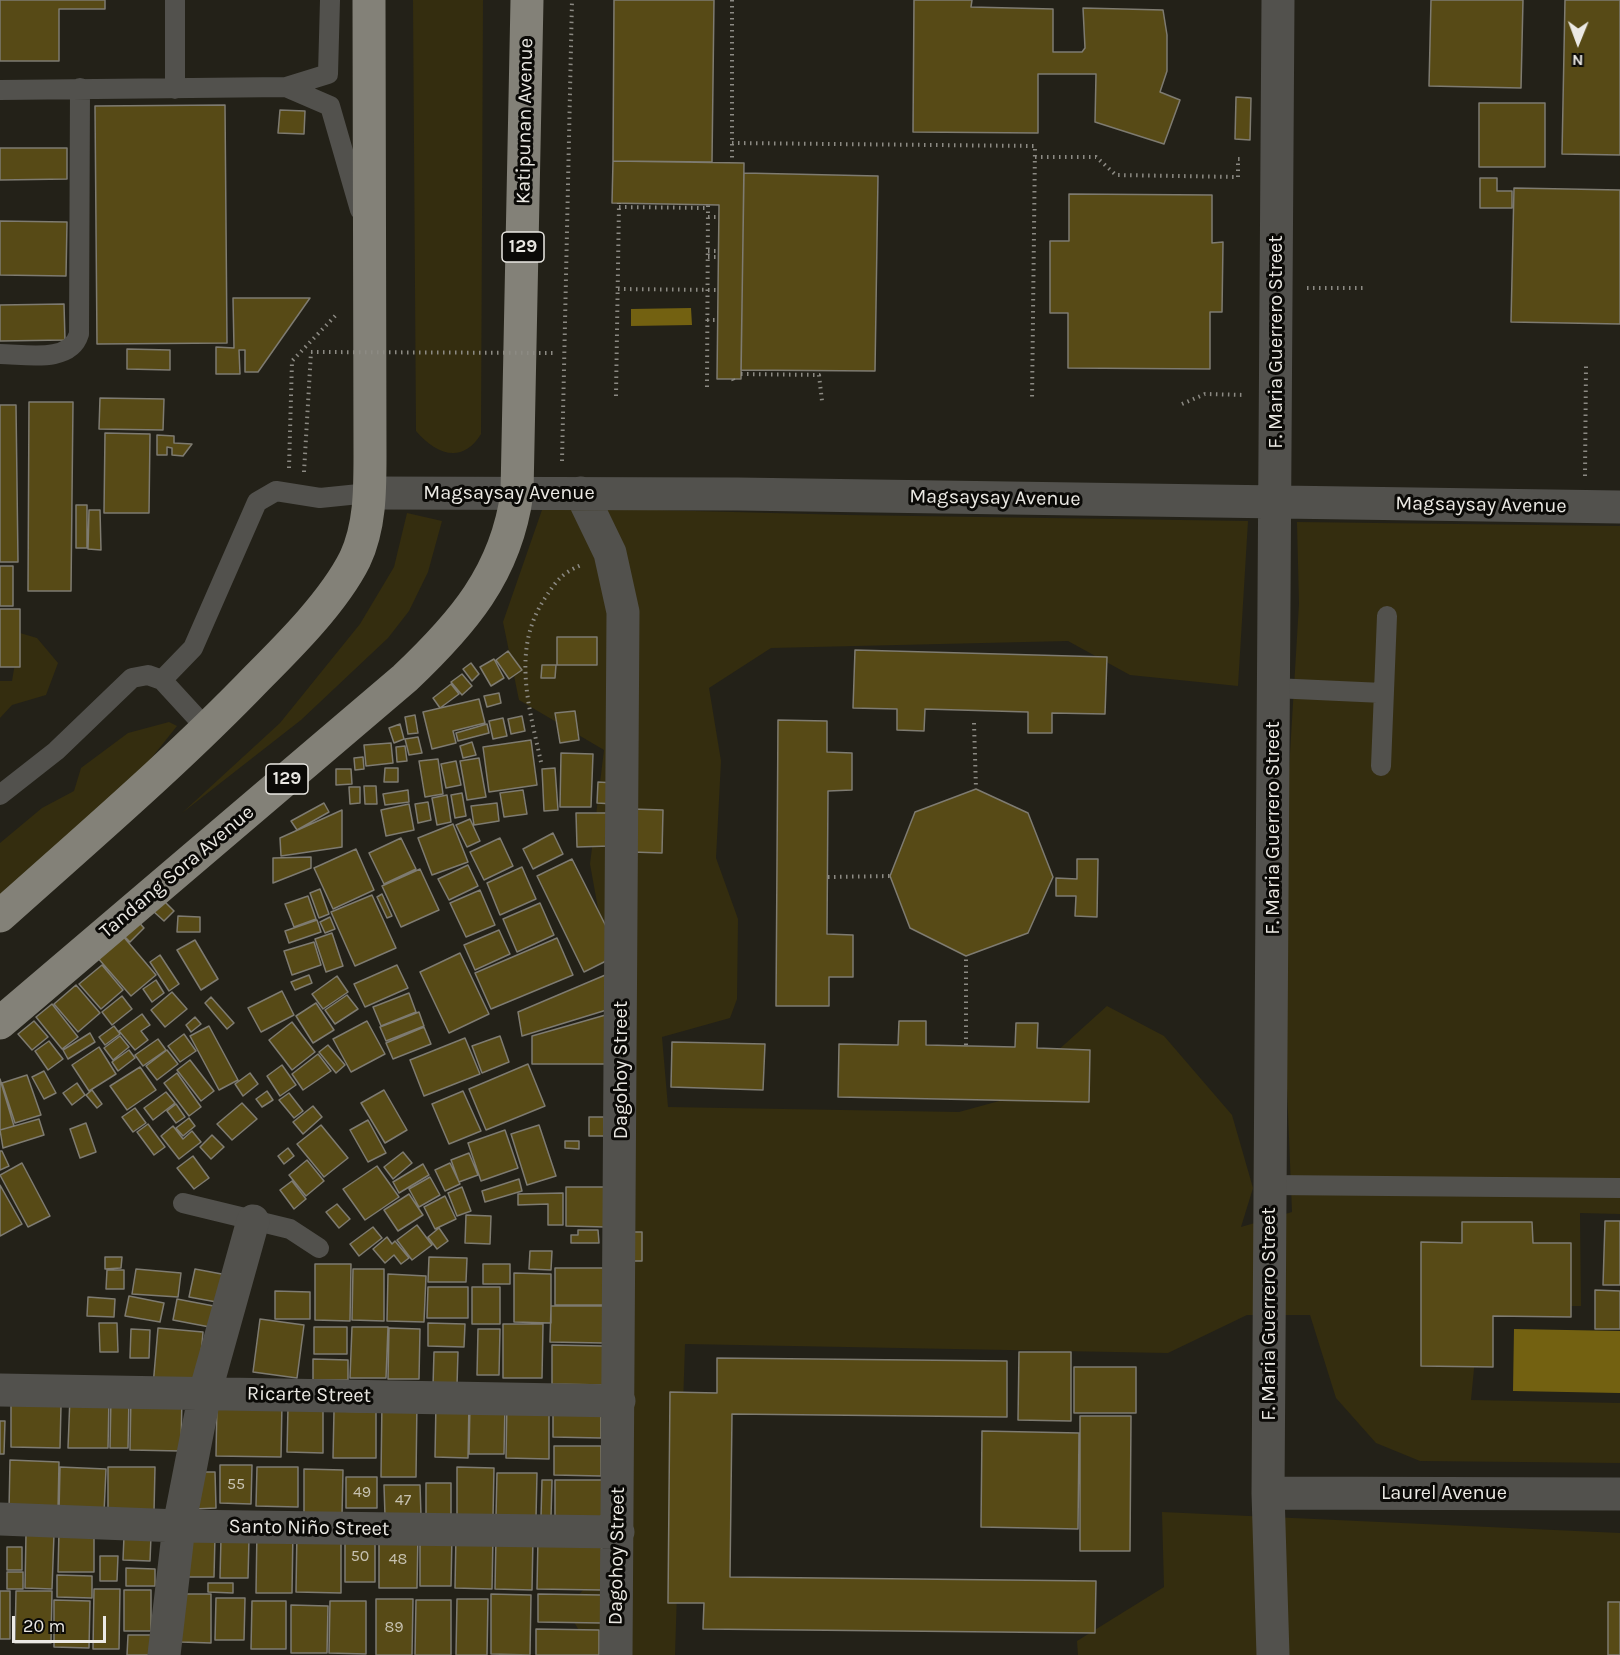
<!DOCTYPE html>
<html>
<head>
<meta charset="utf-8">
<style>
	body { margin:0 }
	#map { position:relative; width:1620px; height:1655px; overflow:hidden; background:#232118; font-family:Karla,sans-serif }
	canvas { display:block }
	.north { position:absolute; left:1548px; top:12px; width:60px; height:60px; -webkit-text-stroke:4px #0b0a07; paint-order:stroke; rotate:181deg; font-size:16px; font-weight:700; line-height:24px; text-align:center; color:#ebe9e4 }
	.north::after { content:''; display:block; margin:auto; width:21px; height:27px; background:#ebe9e4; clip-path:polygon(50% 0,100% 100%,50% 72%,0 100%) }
	.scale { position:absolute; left:12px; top:1616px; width:94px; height:27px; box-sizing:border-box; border:3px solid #ebe9e4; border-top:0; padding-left:8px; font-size:18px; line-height:21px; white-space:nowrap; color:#ebe9e4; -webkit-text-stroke:4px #0b0a07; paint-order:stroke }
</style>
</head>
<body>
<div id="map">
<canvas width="1620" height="1655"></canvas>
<div class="north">N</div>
<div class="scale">20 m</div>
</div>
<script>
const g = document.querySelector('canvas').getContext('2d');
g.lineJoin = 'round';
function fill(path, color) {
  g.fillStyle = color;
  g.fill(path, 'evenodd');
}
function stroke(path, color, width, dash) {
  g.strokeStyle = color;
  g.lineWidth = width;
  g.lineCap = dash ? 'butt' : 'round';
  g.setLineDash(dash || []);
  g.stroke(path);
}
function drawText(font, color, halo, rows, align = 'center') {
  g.font = font + ' Karla,sans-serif';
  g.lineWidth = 6;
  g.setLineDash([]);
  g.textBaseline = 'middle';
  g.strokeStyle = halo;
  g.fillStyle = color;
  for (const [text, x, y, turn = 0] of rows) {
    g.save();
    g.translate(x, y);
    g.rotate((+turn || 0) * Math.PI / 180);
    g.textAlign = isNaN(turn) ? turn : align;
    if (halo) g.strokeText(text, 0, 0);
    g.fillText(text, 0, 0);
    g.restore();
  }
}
const green = new Path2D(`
	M413,0H483L481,434C462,465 436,454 416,431Z
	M543,507L848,515L1248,521L1238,686L1130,675L1068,641L771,648L709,688L721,761L716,858L738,919L737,999L730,1018L662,1037L668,1107L959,1112L1003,1100L1107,1006L1164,1036L1232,1115L1253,1188L1241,1227L1292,1212L1285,1039L1287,803L1299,604L1297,522L1620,526V1214L1580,1213L1581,1306H1480L1471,1400L1620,1403V1463L1420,1461L1376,1443L1336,1398L1310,1315H1247L1168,1353L685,1344L675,1655H594L566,1609L583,1590L627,1577L633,1102L590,864L604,750L519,700L503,622Z
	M407,513L442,521L428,572L409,611L388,638L301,720L182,813L280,723L360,624L394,567Z
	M20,633L37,638L58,663L46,695L12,705L0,718V681H12Z
	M169,722L177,726L130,785L0,900V843L42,808L74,791L81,768L128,733Z
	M1162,1512L1620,1533V1655H1078L1077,1641L1164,1587Z`);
const water = new Path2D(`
	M691,308L692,325L631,326V309Z
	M1514,1329L1620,1331V1393L1513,1391Z`);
const building = new Path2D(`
	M0,0H105V9H59V61H0Z
	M614,0H714L712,162L613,161Z
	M914,0H972L971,7L1053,9V52H1082L1085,48L1083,8L1163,10L1167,35V71L1160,92L1180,100L1164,144L1095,122L1096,74H1038V133L913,132Z
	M1431,0H1523L1521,88L1429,86Z
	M1565,0H1620V155L1562,154Z
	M1236,97L1251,98L1250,140L1235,139Z
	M1479,103H1545V167H1479Z
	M225,105L227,343L97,344L95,106Z
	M280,110L305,111L304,134L278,133Z
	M0,148H67V179L0,180Z
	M613,161L744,163L741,379H717L719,205L612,203Z
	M744,173L878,176L875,371L741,370Z
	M1480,178H1497V191H1512V208H1480Z
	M1514,188L1620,190V324L1511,322Z
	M1069,194L1212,195V243L1223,242L1222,312H1210V369L1068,368V313H1050V241H1069Z
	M0,221L67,222L66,276L0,275Z
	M233,298H310L258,372H245V350H239L240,374H216V347L234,348Z
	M64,304L65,340L0,341V305Z
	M127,349L170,350V370L127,369Z
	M100,398L164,399L163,430L99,429Z
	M29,402H73L71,591H28Z
	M0,405H16L18,562H0Z
	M105,433L150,434L149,513H104Z
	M157,435L174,436V443L192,444L183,456L172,455V448L167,447V455H157Z
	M76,505H87V548H76Z
	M89,510H100L101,550L88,549Z
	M0,566H13V606H0Z
	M0,609H20V667H0Z
	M557,637H597V665H557Z
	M855,650L1107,657L1105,714L1052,713V733H1028V712L925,709L924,731L897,730V709L853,708Z
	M508,651L522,670L509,679L496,660Z
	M494,659L504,678L491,686L480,667Z
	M471,663L479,674L472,681L463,669Z
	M542,665H556L555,678H541Z
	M462,674L472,686L462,695L451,682Z
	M451,684L459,694L440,708L433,698Z
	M499,693L501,703L487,707L484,696Z
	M479,699L485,723L453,731L456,743L432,749L423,712Z
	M575,711L579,740L560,743L555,713Z
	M415,715L418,733L408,734L405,717Z
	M522,716L525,731L511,734L508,719Z
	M503,718L507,736L493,739L489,721Z
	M778,720L827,721V752L852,753V790L828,791L827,934L853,935V977H829V1006H776Z
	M400,724L404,739L394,743L389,728Z
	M487,724L489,733L458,741L456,733Z
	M418,737L422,753L409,755L405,739Z
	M531,740L537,785L489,792L483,747Z
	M472,742L476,755L463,758L460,746Z
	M391,743L393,763L366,766L364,745Z
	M405,746L407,761L397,762L396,747Z
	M561,753L593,754L591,807H560Z
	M363,757L364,769L355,770L354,758Z
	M479,758L486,797L467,800L460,761Z
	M438,759L443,794L425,797L419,761Z
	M456,761L461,785L446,788L441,764Z
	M385,768H398V782H384Z
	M555,768L558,810L544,811L542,769Z
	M336,769H351L352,784L336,785Z
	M598,782L615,783L614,804L597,803Z
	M364,786H376L377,804H365Z
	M349,787H360V803L350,804Z
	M976,789L1028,813L1053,877L1028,933L966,956L910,928L890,876L915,812Z
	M408,790L409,802L385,805L383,794Z
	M523,790L527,814L504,817L500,793Z
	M462,793L466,816L455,818L451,795Z
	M447,795L451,822L437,825L432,798Z
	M428,802L431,820L418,823L415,804Z
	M324,803L329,812L297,830L291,821Z
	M497,803L499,821L474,825L471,806Z
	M409,804L414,830L386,836L381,810Z
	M633,809L663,810L662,853L632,852Z
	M342,810V847L281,856L280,838Z
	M576,813H609L610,846L577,847Z
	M470,819L480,841L467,847L456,825Z
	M453,824L468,862L432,875L418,838Z
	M553,833L563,854L533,869L523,849Z
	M401,838L416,869L384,884L369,853Z
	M500,838L513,866L484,880L470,852Z
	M356,849L374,890L333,909L314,868Z
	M311,857V868L273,883V858Z
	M572,859L620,954L584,972L537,876Z
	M1077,859H1098L1097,917L1075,916L1076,896H1056V878L1077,879Z
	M468,865L478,886L449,900L438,879Z
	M522,867L536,899L500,915L487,883Z
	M420,869L439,910L401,927L382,886Z
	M320,889L329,914L319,918L310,893Z
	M480,890L495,925L466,937L450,903Z
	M382,894L392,916L387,918L377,897Z
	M372,895L396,948L355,966L331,912Z
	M308,896L316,919L294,927L285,904Z
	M163,900L174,911L164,921L153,911Z
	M540,903L554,935L517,952L503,919Z
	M178,916L200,917V932H177Z
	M330,917L335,929L325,933L320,922Z
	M136,919L144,928L130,942L121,933Z
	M317,920L321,932L289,943L285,931Z
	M499,930L510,954L475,970L464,945Z
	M332,933L343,966L326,972L315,939Z
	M122,935L156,975L131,996L97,957Z
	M557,938L573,975L491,1009L475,973Z
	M195,940L218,979L201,990L177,950Z
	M314,942L321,965L292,975L284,951Z
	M460,953L489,1014L449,1033L420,972Z
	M160,955L179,984L169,991L150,962Z
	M102,965L123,990L101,1009L79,984Z
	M397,965L408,988L365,1007L354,984Z
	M610,973L613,1008L522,1036L518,1012Z
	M309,975L312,983L295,990L291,982Z
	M337,976L348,992L323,1009L312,994Z
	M156,980L164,993L152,1002L143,989Z
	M76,985L100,1013L78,1032L54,1004Z
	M282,991L294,1015L261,1032L248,1008Z
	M172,992L187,1009L165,1027L151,1010Z
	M409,993L416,1012L381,1026L373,1007Z
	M347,995L358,1009L335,1024L325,1010Z
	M122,996L132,1009L112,1025L102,1012Z
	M211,997L234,1023L227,1029L205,1003Z
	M316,1003L334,1030L313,1043L296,1016Z
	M52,1004L78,1037L62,1049L36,1017Z
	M419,1012L424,1026L386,1041L380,1027Z
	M142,1014L150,1025L141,1031L148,1040L135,1050L119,1031Z
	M609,1014L611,1064H532V1036Z
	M195,1017L201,1024L191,1032L186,1025Z
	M34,1021L48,1037L32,1050L18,1034Z
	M367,1021L385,1054L351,1072L333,1039Z
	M899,1021H926V1045L1015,1047L1016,1023H1038L1037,1048L1090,1050L1089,1102L838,1097L839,1044L898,1045Z
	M292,1022L315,1052L292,1070L269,1040Z
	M114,1026L120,1034L105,1045L99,1037Z
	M209,1026L238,1080L219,1090L190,1036Z
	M424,1027L431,1044L393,1059L386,1043Z
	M90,1033L95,1042L68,1059L63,1050Z
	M184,1034L196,1051L180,1062L168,1046Z
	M120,1036L129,1047L113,1060L104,1048Z
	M500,1036L509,1062L482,1073L472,1046Z
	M465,1038L480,1074L424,1096L410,1060Z
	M158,1039L166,1050L143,1066L135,1055Z
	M49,1041L63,1059L48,1070L35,1051Z
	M672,1042L765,1044L763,1090L671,1087Z
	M328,1045L345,1065L336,1073L319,1052Z
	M99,1047L116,1074L89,1091L72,1065Z
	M129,1050L135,1058L118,1071L112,1062Z
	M167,1050L178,1064L157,1080L146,1066Z
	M318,1054L331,1071L303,1090L292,1074Z
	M190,1060L214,1091L201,1101L177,1070Z
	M528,1064L545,1106L486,1130L469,1089Z
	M282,1065L296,1085L280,1096L267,1076Z
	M140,1067L156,1090L127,1110L110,1086Z
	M44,1071L56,1093L44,1099L32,1077Z
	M177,1073L201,1107L189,1116L164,1083Z
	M250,1073L258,1084L243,1096L235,1084Z
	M27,1075L41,1115L15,1123L2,1083Z
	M0,1079L14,1126L0,1130Z
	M77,1083L85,1095L72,1105L63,1093Z
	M92,1090L102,1104L97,1108L86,1095Z
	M384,1090L407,1130L385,1143L361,1103Z
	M267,1091L273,1100L262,1107L256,1099Z
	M463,1091L481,1131L449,1144L432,1104Z
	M166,1092L175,1103L153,1120L144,1108Z
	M289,1093L303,1111L294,1118L279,1100Z
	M242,1103L257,1119L232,1140L217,1124Z
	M176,1104L185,1117L176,1123L167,1111Z
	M313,1106L322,1117L303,1134L293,1122Z
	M135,1108L146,1123L133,1132L122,1117Z
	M589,1117H604V1136H589Z
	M189,1118L195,1126L183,1136L176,1128Z
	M39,1119L44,1135L3,1148L0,1130Z
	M368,1120L386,1153L368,1162L350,1130Z
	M86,1123L96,1152L80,1158L70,1129Z
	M148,1124L165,1147L154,1155L137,1132Z
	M321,1125L348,1158L324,1177L297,1144Z
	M539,1125L556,1176L527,1185L511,1134Z
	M173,1126L183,1139L192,1131L201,1142L179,1159L161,1136Z
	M505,1130L518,1168L481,1181L468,1143Z
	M212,1135L224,1147L211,1159L200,1147Z
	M565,1141H579V1149L565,1148Z
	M288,1148L294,1156L284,1164L278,1156Z
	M0,1151H2L9,1166L0,1170Z
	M403,1152L412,1163L393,1179L384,1167Z
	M469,1153L478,1175L459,1182L451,1160Z
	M193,1156L209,1178L194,1189L177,1168Z
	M307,1160L324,1181L306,1196L289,1175Z
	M22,1163L50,1216L28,1227L0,1175Z
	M450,1163L460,1184L445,1191L435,1170Z
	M423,1164L429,1175L399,1193L393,1182Z
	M377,1166L399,1197L365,1220L343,1189Z
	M430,1177L440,1195L419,1207L409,1189Z
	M519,1179L522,1191L485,1202L482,1191Z
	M292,1181L306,1199L294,1209L280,1190Z
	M0,1185L22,1224L0,1236Z
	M462,1187L471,1211L457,1216L448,1193Z
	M566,1187H606V1227L566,1226Z
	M563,1193V1225H548V1204L518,1205V1194Z
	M409,1194L423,1215L398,1231L384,1210Z
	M445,1196L456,1219L435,1229L424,1207Z
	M337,1204L350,1219L339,1228L326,1212Z
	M466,1215L491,1216L490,1244L465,1243Z
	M1605,1221H1620V1285H1603Z
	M1462,1222H1532L1533,1243H1571V1317L1493,1316V1367L1421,1366V1242L1462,1243Z
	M417,1225L432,1245L412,1260L397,1240Z
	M373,1227L382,1238L359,1256L350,1244Z
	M439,1228L448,1241L437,1249L428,1237Z
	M578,1230H598L599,1243H571V1235H578Z
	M627,1232H642V1261H626Z
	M387,1237L392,1244L395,1241L409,1258L401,1264L394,1255L385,1263L373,1249Z
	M530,1251H552L551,1270L529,1269Z
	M105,1257H122L121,1268L105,1269Z
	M429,1257L467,1258L466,1282H428Z
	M315,1264H351L350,1321L315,1320Z
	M483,1264H510V1284H483Z
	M555,1268H615L614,1305H555Z
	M136,1269L181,1273L178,1297L132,1294Z
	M195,1269L227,1275L222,1303L189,1297Z
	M353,1269H384V1321L352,1320Z
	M107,1270H124V1289H106Z
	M514,1273L551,1274V1323L514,1322Z
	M388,1274L426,1276L424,1322L387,1321Z
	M428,1287H468V1318H427Z
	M472,1287H500V1324H472Z
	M1595,1290L1620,1291V1329H1595Z
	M275,1291L310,1292V1319H275Z
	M129,1296L164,1303L160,1322L125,1316Z
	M88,1297L115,1299L114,1317L87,1316Z
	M177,1299L219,1307L215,1328L173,1320Z
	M551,1306H604L603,1343L550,1342Z
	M260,1319L304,1325L297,1378L253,1372Z
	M99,1323H117L118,1352H100Z
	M428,1323L465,1324L464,1347L428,1346Z
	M503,1324H543L542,1378H503Z
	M314,1327H347V1354H314Z
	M352,1327H388L386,1378H350Z
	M158,1328L203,1332L198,1390L153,1386Z
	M389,1328L420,1329L419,1379H388Z
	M131,1329L150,1330L149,1358H130Z
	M478,1329H500L499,1375H477Z
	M552,1345L603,1346V1385L552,1384Z
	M434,1352H458L457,1386H433Z
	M1019,1352H1071V1421L1018,1420Z
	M717,1358L1007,1361V1417L732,1414L730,1577L1096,1581L1095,1633L703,1629L704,1603H668L670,1392L717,1393Z
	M313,1359L348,1360V1380H313Z
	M1074,1367H1136V1413H1074Z
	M131,1394L182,1395L181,1451L130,1450Z
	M70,1397L109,1398L108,1448H68Z
	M111,1397H129L128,1448H110Z
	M382,1400L417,1401L416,1477H381Z
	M217,1401L282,1403L281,1457L216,1456Z
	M436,1401H469L468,1458L435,1457Z
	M507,1401L549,1402V1459L506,1458Z
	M470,1403H505L504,1454H469Z
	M11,1405L61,1406L60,1448L11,1447Z
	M288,1407L323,1408V1453L287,1452Z
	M553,1409L601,1410V1438L553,1437Z
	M334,1411L376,1412V1458H333Z
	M1080,1416H1131L1130,1551H1080Z
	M0,1421H5L4,1454H0Z
	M982,1431L1079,1433L1078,1529L981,1527Z
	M554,1446H601V1476L554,1475Z
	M10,1460L59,1462L58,1511L9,1510Z
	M220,1465H252L251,1504L220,1503Z
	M60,1467L106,1469L104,1513L59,1512Z
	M108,1467H155L154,1512H108Z
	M257,1467H298V1507L256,1506Z
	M457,1467L494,1468L493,1517H457Z
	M304,1469L343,1470L342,1516H304Z
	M193,1472H215L216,1508L194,1509Z
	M497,1473H537L536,1518L496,1517Z
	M346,1477H377V1508H346Z
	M542,1480H552L551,1517H541Z
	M555,1480H609V1517H555Z
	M426,1483H451V1516L426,1515Z
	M384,1485H420L421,1516H385Z
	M257,1528L293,1529L292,1593H256Z
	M345,1529H375V1582H345Z
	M59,1530L94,1531V1572H58Z
	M297,1530L341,1531V1593L296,1592Z
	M379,1531H418L417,1588H379Z
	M26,1534H54L52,1589L25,1588Z
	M456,1534L493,1535L492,1589L455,1588Z
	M420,1535H452L451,1586H420Z
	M124,1536H151L150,1561L123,1560Z
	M186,1536H215L214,1577H186Z
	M496,1537H533L532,1590L495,1589Z
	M538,1537L602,1538L601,1590L537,1589Z
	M221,1538L249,1539L248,1578H220Z
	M7,1547H22V1570H7Z
	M100,1556H118L117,1581H100Z
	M126,1568L155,1569V1586H126Z
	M7,1572H23V1589H7Z
	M57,1575L92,1576V1598L57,1597Z
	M208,1583H233V1593L208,1592Z
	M94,1589H120L119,1649H93Z
	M124,1590H151V1631H124Z
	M0,1591H10V1639H0Z
	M16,1591H52L51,1643H15Z
	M182,1594H211V1643L181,1642Z
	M491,1594L531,1595L530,1655L491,1654Z
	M538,1594L601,1595V1623L538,1622Z
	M216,1598H245L244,1640H215Z
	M376,1599H413L412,1655H376Z
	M457,1599H488L487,1655H456Z
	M54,1600L90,1601L89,1648L54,1647Z
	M416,1600H451V1655H415Z
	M252,1601H286V1649H251Z
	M330,1601H366V1654L329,1653Z
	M1608,1602H1620V1655H1608Z
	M291,1605L328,1606L327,1653H291Z
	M536,1629L599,1630V1655H536Z
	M128,1635H156V1655H127Z`);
const path = new Path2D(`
	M732,0V162
	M732,143L1035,146L1032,401
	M1035,157H1096L1116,175L1238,177V159H1244
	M619,207L708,208
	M708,217H719
	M708,251H718
	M708,257H718
	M1307,288H1363
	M618,289L718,290
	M707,320H718
	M741,374L819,375L822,401
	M733,379L735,384
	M707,387L708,205
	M616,396L619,203
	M1182,404L1205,394L1245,395
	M562,461L572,0
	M289,468L292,361L337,314
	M304,472L311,352
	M1585,476L1586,365
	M974,723L976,789
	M541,762C529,707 511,649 545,598C557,580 561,574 581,565
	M828,877L890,876
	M966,1045V956`);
const service = new Path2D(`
	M286,87L330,106L360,210
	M175,89V0
	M0,90L286,87L328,74L330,0
	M0,354C25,354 70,364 79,334L80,88
	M162,680L193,648L257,502L276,491L320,498L369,493
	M1274,688L1383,693
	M1381,766L1387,616
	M0,795L56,751L132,678L148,675L162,680L207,729
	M1271,1185L1620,1188
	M183,1203L290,1229L319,1248`);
const minor = new Path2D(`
	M369,493L738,494L1620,507
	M581,493L610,553L623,612L616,1655
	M0,1390L619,1401
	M1268,1493L1620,1494
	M0,1519L179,1526L618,1532
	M164,1655L179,1526L205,1393L253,1221
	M1273,1655L1268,1493L1278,0`);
const primary = new Path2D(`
	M0,916C87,838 176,762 257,678C290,645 334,601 355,559C370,527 370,491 370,456L369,0
	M0,1023L405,678C462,624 506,574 517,493L527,0`);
const pathBridge = new Path2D(`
	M311,352L554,353`);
const numberNames = [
	["55",236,1484],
	["49",362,1492],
	["47",403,1500],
	["50",360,1556],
	["48",398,1559],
	["89",394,1627]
];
const shields = [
	[523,247,42],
	[287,779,42]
];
const shieldNames = [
	["129",523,247],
	["129",287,779]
];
const streetNames = [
	["Katipunan Avenue",525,121,-89],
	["F. Maria Guerrero Street",1276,342,-90],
	["Magsaysay Avenue",509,493],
	["Magsaysay Avenue",995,498,1],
	["Magsaysay Avenue",1481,505,1],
	["F. Maria Guerrero Street",1273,828,-90],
	["Tandang Sora Avenue",177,872,-40],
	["Dagohoy Street",621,1070,-90],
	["F. Maria Guerrero Street",1269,1314,-90],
	["Ricarte Street",309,1395,1],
	["Laurel Avenue",1444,1493],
	["Santo Niño Street",309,1528,1],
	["Dagohoy Street",617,1556,-89]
];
fill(green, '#342d0f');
fill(water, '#736111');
fill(building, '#574a16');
stroke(building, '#7e7b71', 1.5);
stroke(path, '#8c8a83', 4, [1.5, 4.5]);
stroke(service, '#52514d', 20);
stroke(minor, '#52514d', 33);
stroke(primary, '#838178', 33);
stroke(pathBridge, '#8c8a83', 4, [1.5, 4.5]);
drawText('16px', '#c6c1b0', null, numberNames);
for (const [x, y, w] of shields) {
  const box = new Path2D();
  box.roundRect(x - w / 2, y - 15, w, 30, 4.5);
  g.fillStyle = '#0b0a07';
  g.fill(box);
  stroke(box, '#ebe9e4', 1.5);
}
drawText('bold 18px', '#ebe9e4', null, shieldNames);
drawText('20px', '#ebe9e4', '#0b0a07', streetNames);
</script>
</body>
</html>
